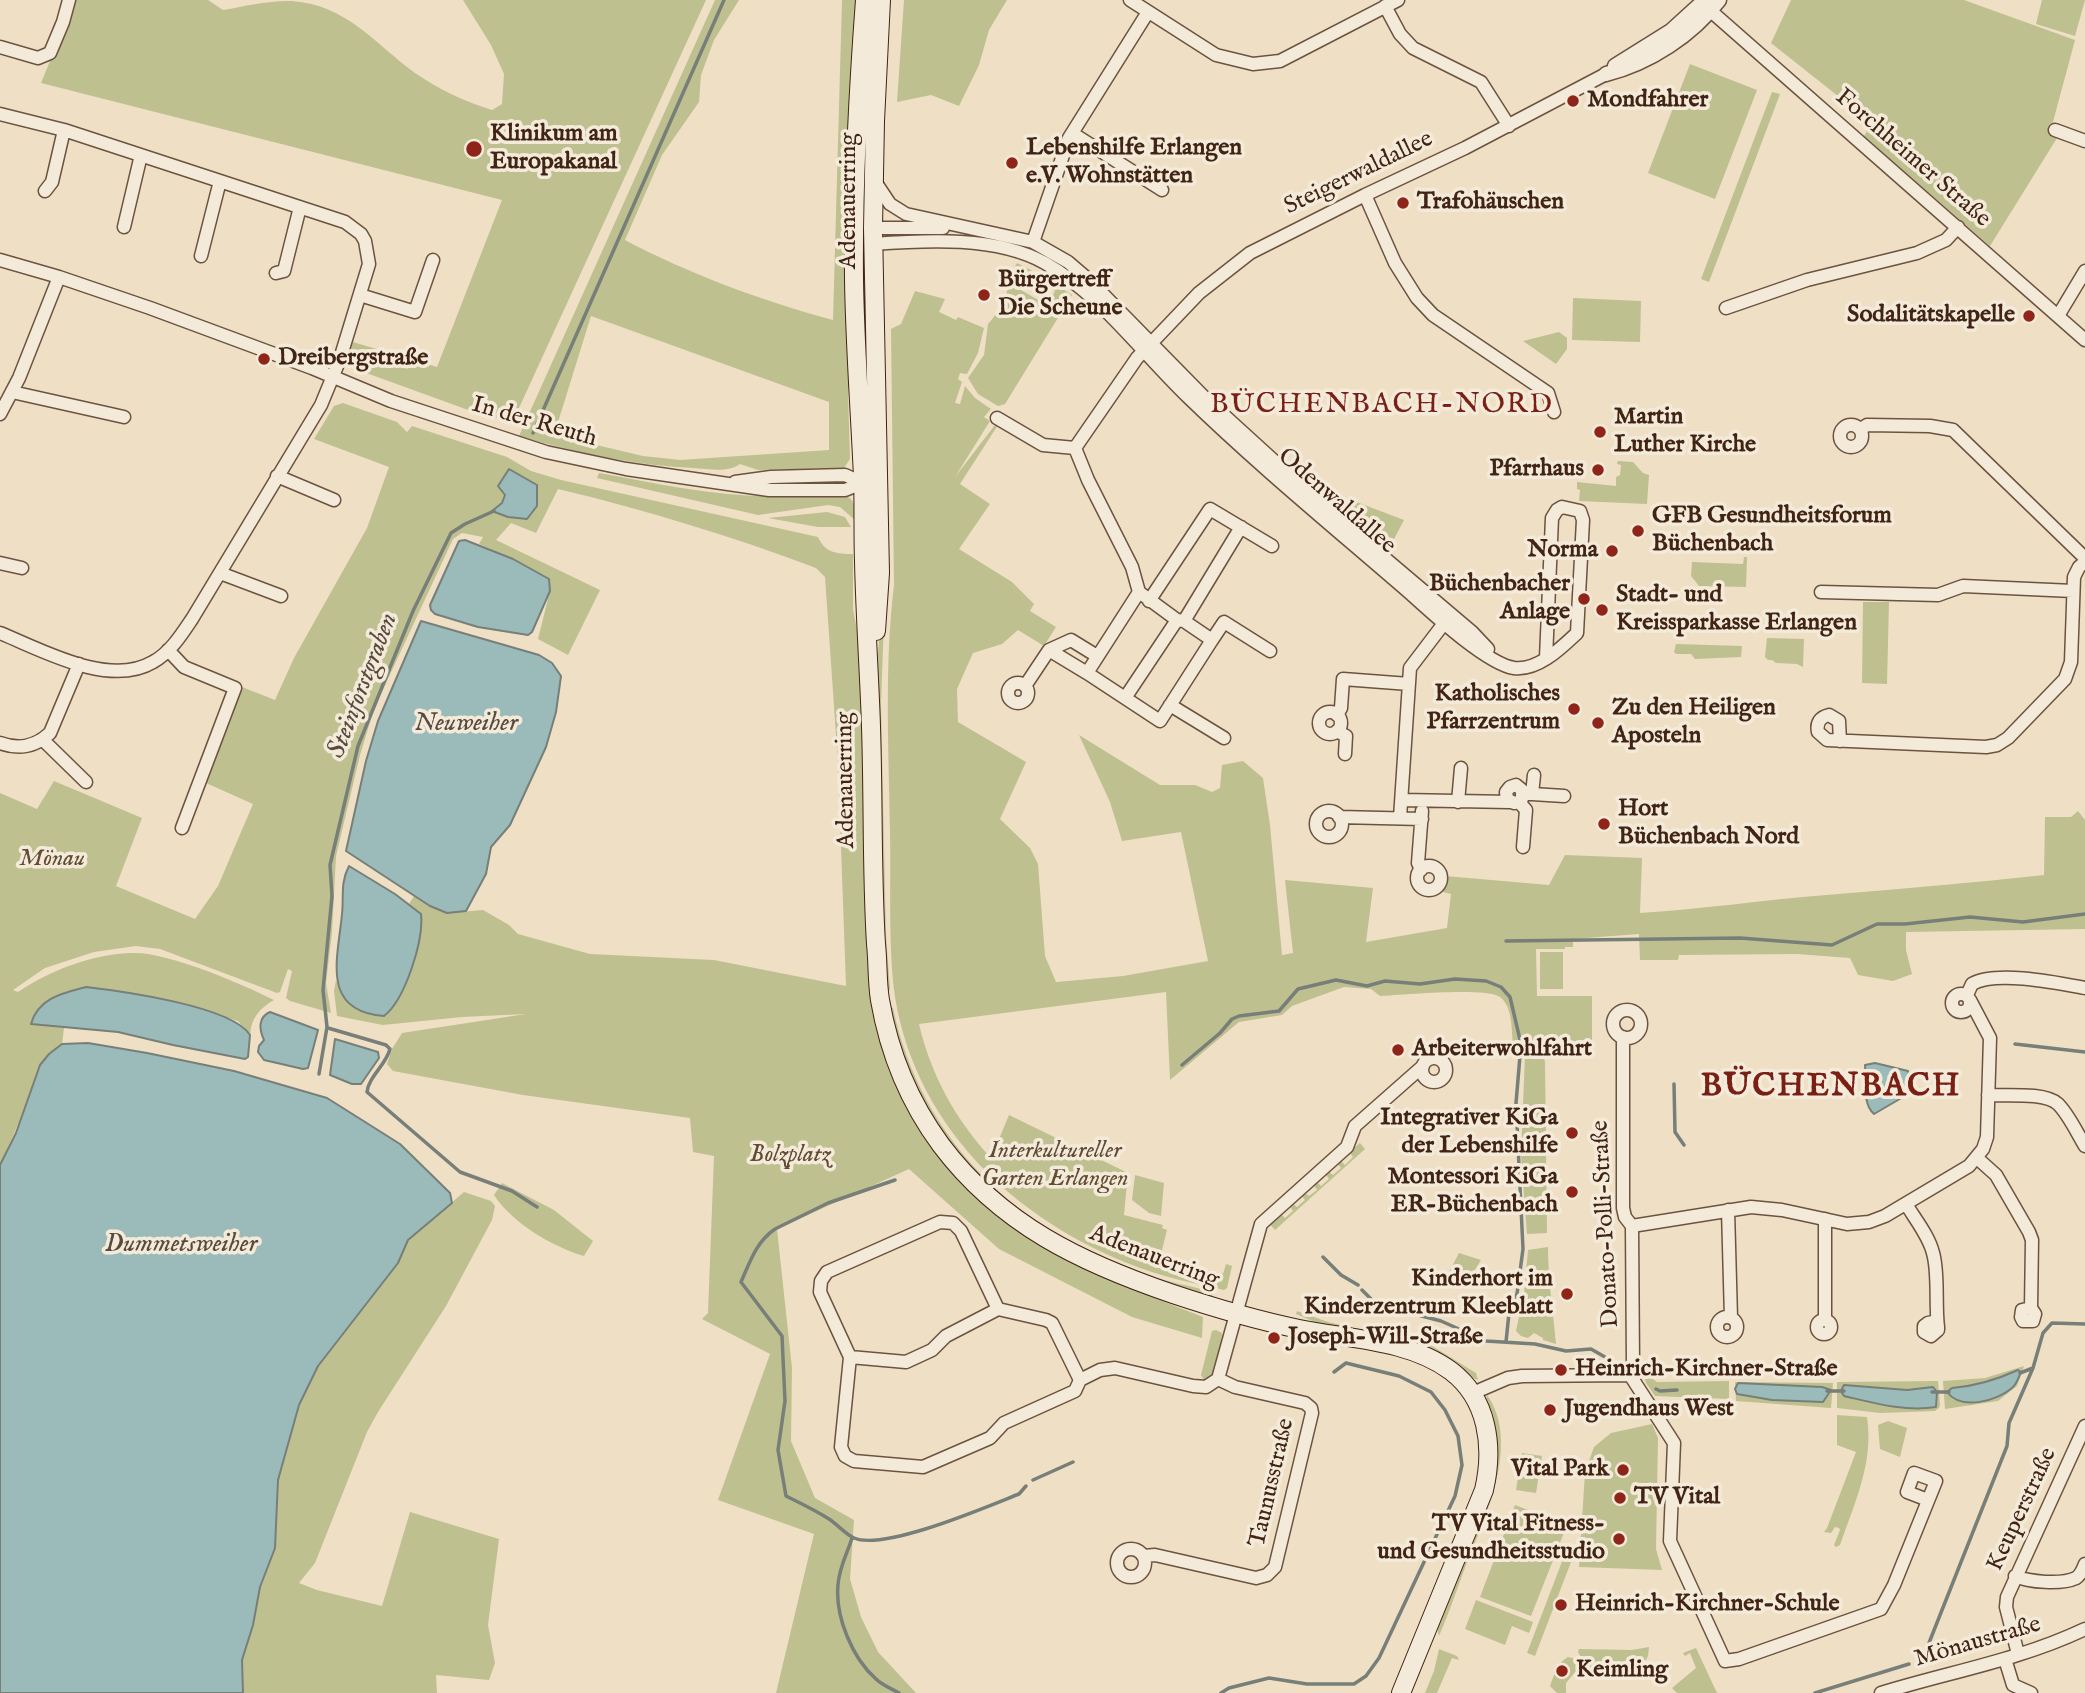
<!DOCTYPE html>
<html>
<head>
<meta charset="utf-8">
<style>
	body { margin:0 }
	canvas { display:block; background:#eedfc5 }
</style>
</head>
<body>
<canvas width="2085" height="1693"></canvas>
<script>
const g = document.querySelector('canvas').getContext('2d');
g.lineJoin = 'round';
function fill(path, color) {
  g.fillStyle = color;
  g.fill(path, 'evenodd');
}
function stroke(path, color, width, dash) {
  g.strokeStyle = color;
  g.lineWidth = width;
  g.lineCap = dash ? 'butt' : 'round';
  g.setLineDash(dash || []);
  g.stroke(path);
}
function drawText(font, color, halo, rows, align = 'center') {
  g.font = font + ' "IM FELL English",serif';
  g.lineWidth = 7;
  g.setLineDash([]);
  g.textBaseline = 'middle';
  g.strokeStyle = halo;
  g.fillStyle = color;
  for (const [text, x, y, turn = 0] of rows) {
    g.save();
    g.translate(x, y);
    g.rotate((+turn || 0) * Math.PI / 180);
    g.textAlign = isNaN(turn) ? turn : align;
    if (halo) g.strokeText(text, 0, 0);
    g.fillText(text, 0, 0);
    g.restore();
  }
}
const green = new Path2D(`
	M75,0H208L223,10C245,6 270,0 292,1C347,5 374,43 415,73C440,90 463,101 492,110L502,104L504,74L491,45L463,0H706L519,408L493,419L369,374L359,373L350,366L348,359L353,342L437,367L502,200L41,83Z
	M715,0H739L714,40L701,75L699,102L662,155L625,240C687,273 765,302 833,320L842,0H860L851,368L848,394L850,459L844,468L758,470L740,464C728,473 709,469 693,468C633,465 577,453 519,436ZM591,316L829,402V450L680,460L643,456L554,435Z
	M904,0H1007L989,30L979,65L959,106L931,95L897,102Z
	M1791,0H1964L2075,40L2050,133L2057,138L1990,246L1864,136L1872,123L1771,43Z
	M2042,0H2085L2075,36L2036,24Z
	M1690,64L1757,90L1715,199L1648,173Z
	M1772,92L1780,94L1709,282L1701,279Z
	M1017,263L1048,279L1072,295L1005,404L998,406L978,394L968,378L984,355L988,324L998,312L1013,277L1017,279L1014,286L1047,305L1055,291L1015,266Z
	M915,291L945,299L939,312L956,320L958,317L984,328L978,353L967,374L960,373L958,379L962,382L955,403L960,404L965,386L975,398L991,409L984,417L990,421L955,477L995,425H998L960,484L990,504L959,549L1012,582L1034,604L1030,611L1056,627L1044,646L1018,630L1002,644L973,653L957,689L958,722L1026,762L1000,819L1030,848L1038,864L1045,956L1056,982L1123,976L1208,961L1181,832L1122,841L1110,802L1079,735L1160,785H1195L1212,792L1220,788L1222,765L1243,761L1263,778L1270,825L1282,955L1293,953L1285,880L1373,888L1366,942L1447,928L1451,894L1443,892L1445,876L1549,885L1565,855L1642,858L1640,913C1703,909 1764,900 1826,895C1899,889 1971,883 2044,875L2045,817H2071L2078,811L2085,820V929L1906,932V950L1912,974L1893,981L1858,975L1850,958L1797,954L1679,955L1678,960H1640L1639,934L1573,939V947H1565V949H1536L1537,996H1592V1041L1537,1042L1536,1047L1513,1043C1511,1028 1513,1007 1500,997C1486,987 1402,995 1380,996L1371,989L1344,987L1292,1006L1282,1015L1239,1022L1170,1080L1166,992L919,1024C931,1075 955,1119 991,1158L1009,1115L1128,1173L1124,1215L1163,1225L1162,1228L1167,1230L1160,1258L1223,1274L1226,1264L1232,1266L1227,1288L1224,1290C1200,1284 1175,1280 1152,1272C1026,1230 917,1133 895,997C888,947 891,884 890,833C889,751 884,667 894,585L891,329L901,324Z
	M1573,298L1641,301L1640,342L1572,340Z
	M1559,332L1567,338V349L1556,364L1523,341Z
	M343,403L397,422L407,432L412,426L507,457L531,471L561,480L818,537C825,553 837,554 853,554V609L862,657L869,948L920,1126L1076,1264L1112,1281L1203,1317L1202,1338L1132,1317L999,1249L909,1169L777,1229L792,1368L791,1441L815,1498L854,1520L850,1579L861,1617L878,1652L916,1693H776L814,1534L718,1500L770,1354L702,1319L708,1313L714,1156L693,1152L690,1118L523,1095L393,1071L387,1064L392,1049L402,1033L526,1014L462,1017L383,1025L337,1016L334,991L336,980C342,1001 362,1015 384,1016C405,1000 424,940 421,914L409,904L414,896L447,913L483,910L509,925L518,934L590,954L714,960L846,986L838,764L825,577L816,568C731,536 646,510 558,489L536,533L511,523L496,540L600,590L568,655L538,639L550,591L513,559L479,544L483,537L462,533L453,539L374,709L360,755L336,856L332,932L326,983L331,1013L290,1001L286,998L292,971L288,969L280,992L277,993L160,949L136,946L94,952L45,968L13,990L18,992C51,970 92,954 133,953C168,952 242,984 274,1000C260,1008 251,1018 250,1035L238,1021L193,1007L31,1024L64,1028L62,1044L49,1054L0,1165V793L37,809L54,781L142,818L116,886L195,919L218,886L253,804L206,783L242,687L275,700L294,658L367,528L389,467L314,439L334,406Z
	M1618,461L1633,462L1643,473L1649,475L1647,504L1579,501L1580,490L1577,489V482L1616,486V477L1620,475L1621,465L1617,464Z
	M599,473C655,483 711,496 768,496C780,496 842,493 848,497C856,501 855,513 856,521L840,507L828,505L758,515L597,478Z
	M1354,501L1404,520L1393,541L1384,536L1349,508Z
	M827,512L845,517L851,527H818L768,518Z
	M1744,557H1747L1746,587L1699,586L1691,576L1692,562L1743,564Z
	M885,589L881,706L886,936L890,989L886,993L875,678Z
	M1863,602H1889L1887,684L1862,683Z
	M1767,638L1804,639L1803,667L1797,664L1776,663L1772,660H1768L1765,657Z
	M1676,644L1742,646L1741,657L1695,659L1691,654H1676L1674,652Z
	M1540,952H1563V989H1540Z
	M887,1005L893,1008C921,1141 1019,1233 1146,1275C1168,1282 1191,1286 1213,1292L1212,1297L1167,1287L1098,1261L1011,1208L954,1153L914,1090Z
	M1525,1055L1544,1058L1545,1062L1547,1233L1527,1234L1521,1156Z
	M1360,1143L1365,1149L1275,1230L1269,1223L1280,1213L1285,1218L1293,1211L1289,1205L1291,1202L1297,1207L1305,1200L1301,1195L1304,1192L1309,1196L1317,1190L1313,1184L1316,1181L1321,1186L1329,1179L1325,1173L1328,1171L1333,1175L1341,1168L1337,1163L1340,1160L1345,1165L1353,1157L1349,1152Z
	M1135,1175L1164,1183L1161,1216L1149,1213L1132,1200Z
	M502,1183L554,1210L593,1241L584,1256C553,1247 512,1223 494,1195Z
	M464,1192L491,1201L495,1206L492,1220L446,1306L378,1412L367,1432L315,1563L299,1583L317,1590L382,1606L410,1512L499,1539L488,1625L495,1663L489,1680L436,1675L437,1693H243L242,1660L253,1625L260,1587L275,1548L278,1480L299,1405L318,1366L398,1264L408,1240Z
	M1548,1247C1548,1280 1553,1311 1556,1344L1543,1340V1338L1534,1333L1528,1338L1521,1336L1516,1331L1524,1294L1528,1250Z
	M1459,1253L1481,1260C1471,1276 1468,1285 1447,1276Z
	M1297,1311L1328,1322L1432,1346L1476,1373L1478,1380L1322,1325L1296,1314Z
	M1216,1330L1222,1333C1221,1348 1217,1373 1205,1382L1201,1375L1212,1331Z
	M2024,1366L2017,1386L1998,1401L1945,1409L1943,1381L1985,1378Z
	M1643,1372L1657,1382L1729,1381V1399L1655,1396L1646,1383Z
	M1938,1381L1940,1405L1939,1408L1935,1411L1880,1413L1837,1408V1382Z
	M1735,1382L1833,1383L1831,1408L1736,1401Z
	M1487,1395C1521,1443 1485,1518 1466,1565C1457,1589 1449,1613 1439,1636L1437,1628L1493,1429L1486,1400Z
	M1837,1415L1867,1417C1874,1462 1855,1502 1840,1545L1836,1547L1834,1545L1840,1530L1839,1528L1835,1527L1831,1533L1824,1532L1827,1528L1856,1452L1837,1445Z
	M1888,1421L1907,1428L1900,1457L1880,1449L1878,1425Z
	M1652,1424L1658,1438L1656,1549L1662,1570L1579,1567L1585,1472L1594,1447L1611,1433Z
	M1522,1453L1542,1456L1536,1493L1516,1490Z
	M1515,1505L1567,1525L1531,1616L1480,1597Z
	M1563,1559L1571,1562L1535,1656L1527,1653Z
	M1476,1600L1533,1622L1529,1633L1512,1626L1505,1645L1465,1629Z
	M1649,1647L1648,1656L1646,1660L1626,1661V1672L1587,1668L1578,1652L1579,1649L1632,1650Z
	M1696,1648L1717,1693H1677L1672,1688L1696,1668L1690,1653L1685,1656L1683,1653Z
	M1439,1649L1457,1656L1459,1660L1452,1658L1437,1693H1425L1434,1671Z
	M1568,1657L1576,1659V1671L1566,1683V1693H1557L1550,1686C1554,1675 1558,1662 1568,1657Z`);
const water = new Path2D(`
	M509,469L537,485V506L527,519L508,517L492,511L502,503L505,495L498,486Z
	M465,540L513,559L549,579L550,591L532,632L528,635L478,627L435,614L431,610L430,605L459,541Z
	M421,621L539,655L552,663L561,676L556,712L546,747L510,825L491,847L486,874L466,911L447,913L430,906L346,851L366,761L378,721Z
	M349,866L395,894L421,914C424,940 405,1000 384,1016C320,1011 338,958 342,914C344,897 340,883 349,866Z
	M86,987C121,991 232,1006 250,1035L248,1057L245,1059L173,1045L118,1032L31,1024C38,998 63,993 86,987Z
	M270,1012L318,1030L308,1068L303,1069L264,1060L258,1052L259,1046L264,1040C259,1029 258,1017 270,1012Z
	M335,1039L378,1052L379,1058L361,1084H352L330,1075Z
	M88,1043L147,1053L234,1071L327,1098L400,1144L450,1193L452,1203L408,1240L398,1263L318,1366L299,1405L278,1480L275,1548L260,1587L253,1625L242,1660L243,1693H0V1165L16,1133L40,1065L49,1054L62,1044Z
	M1875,1063L1908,1071L1911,1083L1910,1093L1874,1114C1862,1104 1866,1080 1865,1065Z
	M2018,1370L2021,1372C2019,1377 2017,1383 2013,1387C1998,1401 1961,1411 1947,1392L1952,1388C1977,1386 1996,1380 2018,1370Z
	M1738,1383L1822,1387L1831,1390L1823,1402L1772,1400L1737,1394L1735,1389Z
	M1844,1385L1907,1390L1933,1387L1937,1392L1936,1407C1905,1412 1874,1403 1844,1396L1841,1391Z`);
const stream = new Path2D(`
	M533,433L724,0
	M1506,941L1740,938L1832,945L1877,924H1905L1970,917L2023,922L2085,914
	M328,1028L386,1045L390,1049C386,1065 369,1076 367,1092L460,1172L512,1191L537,1207
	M2015,1044L2085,1052
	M1182,1065L1220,1033L1232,1019L1239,1016L1279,1011L1298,989L1336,980L1367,986L1385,981L1420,984L1455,979L1486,981L1501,987L1510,997L1521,1044L1516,1103L1523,1249L1517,1294L1509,1313L1506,1342
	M319,1074L327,1027L323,990L332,896L330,865L358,746L413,611L451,533L465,524L494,511
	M1674,1084L1675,1132L1684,1145
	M895,1180L828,1203L775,1229C756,1242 750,1262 741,1282L782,1336L785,1401L778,1450L786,1496C800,1503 815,1510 829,1519C837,1524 845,1534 854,1538C884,1551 986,1507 1019,1494L1026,1486
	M1323,1257L1341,1275L1358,1285
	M1362,1290L1376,1304L1441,1321L1486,1341L1535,1344L1566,1351L1591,1349L1605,1357
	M2020,1373L2033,1368L2043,1333L2052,1323L2085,1324
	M1656,1389L1660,1391L1677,1390
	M1827,1391H1844
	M1932,1392H1949
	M1033,1480L1073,1462
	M852,1538C847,1554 839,1568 838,1585C835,1616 852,1658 876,1679C882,1685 892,1689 899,1693
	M1919,1660L1923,1658L2007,1446L2009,1423L2033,1368
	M1221,1693L1229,1688L1269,1678L1307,1684H1354L1366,1676L1379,1658L1455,1496L1462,1465L1458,1436L1445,1410L1431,1392L1399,1376L1346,1363L1334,1372
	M1815,1693L1909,1664`);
const minor = new Path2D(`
	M1130,0L1216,55L1253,64L1280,61L1398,0
	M1704,5L2085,340
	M1385,6L1400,34L1413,48L1481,82L1509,126
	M0,47L38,58L50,53L63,22L69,0
	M0,114L64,130L345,222L361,234L365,241L369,264L340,359L321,405L192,619C182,634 170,653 153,662C109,688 42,650 0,633
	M2055,130L2085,141
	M1072,133L1162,190
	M876,183L890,204L906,214L1033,242L1068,262L1089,280L1205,398L1328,510L1472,632L1488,649
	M45,191L52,182L64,130
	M1365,195L1395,263L1417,298L1433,315L1548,393L1554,412
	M124,227L141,155
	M873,228H943
	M1033,242L1069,138L1148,12
	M873,244C926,240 997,236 1045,263C1100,294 1143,354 1188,397C1259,466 1336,529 1411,594C1432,613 1487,664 1514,668C1538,671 1561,648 1577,633L1583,520L1580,511L1562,507L1557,510L1552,518L1546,658
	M201,256L220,181
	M0,260L59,277L150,308L312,368L391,401L546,452L626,469L769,490H845L863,483
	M276,273L284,271L300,207
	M360,295L415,312L433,260
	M1726,308L1807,280L1917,253L1946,240L1958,227
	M2058,316L2085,271
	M12,392L124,417
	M0,414L19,378L59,277
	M997,418L1043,445L1075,448
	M1840 436a11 11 0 1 1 22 0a11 11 0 1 1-22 0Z
	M1861,429L1867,425L1930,426L1953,430L2085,558
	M1075,448L1137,358L1199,293L1250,253L1365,195L1465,148L1606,74
	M1075,448L1088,480L1132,567L1139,592L1087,673L1049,650L1071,640L1097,656
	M277,476L334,500
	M735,482L771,477L845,475L863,483
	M0,563L22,568
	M220,573L281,596
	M1821,592L1938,595L1963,586L2073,591
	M1149,601L1210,509L1272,546
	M1184,621L1241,527
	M1212,640L1224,622L1270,651
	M168,650L184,667L235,688L182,828
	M1087,673L1160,721L1212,640L1184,621L1177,620L1139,592
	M1008 693a10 10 0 1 1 20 0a10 10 0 1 1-20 0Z
	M1025,686L1049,650
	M1125,698L1177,620
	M1170,705L1224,738
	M1319 723a11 11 0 1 1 22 0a11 11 0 1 1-22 0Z
	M1337,715L1341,708L1343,679L1409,684
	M1337,731L1346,736L1345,754
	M43,740L86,782
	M1840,741L1839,721L1829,715C1820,717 1816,723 1818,732L1827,740L1986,747L1997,745L2008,738L2065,679L2071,662L2074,577L2079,567L2085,562
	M0,743C19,750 35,747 50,733L79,664
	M1527,794H1532L1534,775
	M1532,794L1564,796
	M1402,800L1510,802
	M1458,802L1461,768
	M1519,802L1522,799V790L1516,785L1510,787L1506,792L1507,799L1514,803L1519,802L1526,810L1523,847
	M1316 824a13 13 0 1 1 26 0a13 13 0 1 1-26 0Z
	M1339,817L1422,819
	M1400,818L1410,668L1448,618
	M1417 878a12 12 0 1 1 24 0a12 12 0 1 1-24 0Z
	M1421,870L1418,863L1422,811
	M1952 1003a9 9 0 1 1 18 0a9 9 0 1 1-18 0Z
	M1967,995L1972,984C1996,970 2058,983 2085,988
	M1613 1024a14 14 0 1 1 28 0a14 14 0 1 1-28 0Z
	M1422 1070a12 12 0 1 1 24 0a12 12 0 1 1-24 0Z
	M1988,1095C2006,1096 2045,1092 2058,1104C2069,1115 2077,1133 2085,1146
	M1977,1158L1996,1175L2029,1232L2032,1240L2031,1308L2035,1314L2033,1321H2023L2021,1317L2022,1310L2031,1308
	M1906,1204C1915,1219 1929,1236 1933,1253C1939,1273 1935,1305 1938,1327V1330L1931,1336L1924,1332V1326L1928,1323L1933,1322L1938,1327
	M1728,1210L1731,1318
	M1825,1219V1319
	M1632,1226L1751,1207L1782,1210L1847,1224L1869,1222L1885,1216L1969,1166L1983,1149L1987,1137L1990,1038L1970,1000
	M1717 1327a10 10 0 1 1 20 0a10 10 0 1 1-20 0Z
	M1817 1327a7 7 0 1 1 14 0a7 7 0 1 1-14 0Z
	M850,1357L906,1362L932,1350L946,1336L998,1309
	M1630,1375L1674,1443L1670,1541L1725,1661L1739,1659L1881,1609L1894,1585L1936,1481L1914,1473L1907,1492L1928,1500
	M1080,1380L1052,1323L1046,1320L998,1309L961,1231L953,1223L940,1222L827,1272L821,1281L820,1292L850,1357L841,1447L845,1456L854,1461L923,1467L990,1438L1004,1423L1075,1391L1080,1380L1100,1370L1115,1368L1193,1386L1206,1387L1218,1379L1261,1224L1347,1147L1355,1126L1423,1066
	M1473,1393L1508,1378L1522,1376L1630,1375L1633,1365L1632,1226L1625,1217L1623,1208V1037
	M1117 1563a14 14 0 1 1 28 0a14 14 0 1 1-28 0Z
	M1143,1556L1155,1555L1256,1578L1267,1575L1275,1567L1312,1413L1311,1408L1305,1403L1235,1387L1218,1379
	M2015,1576C2029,1582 2061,1585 2076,1578C2081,1575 2083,1569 2085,1564
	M2018,1654L2006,1607L2007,1597L2085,1426
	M2005,1659L2013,1685L2031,1693
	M1881,1693C1949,1672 2020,1660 2085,1629`);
const tertiary = new Path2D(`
	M1615,66L1671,31L1705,0
	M1606,74C1650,63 1692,35 1719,0`);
const secondary = new Path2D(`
	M865,0C858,93 853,187 854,280C855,346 860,411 863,477C864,505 863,533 864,561C865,608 868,654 870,701C874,782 871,863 876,944C878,962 877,982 880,1000C889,1052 910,1103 941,1145C1001,1225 1082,1263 1173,1294C1215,1308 1256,1320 1299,1329C1348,1339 1410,1340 1451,1371C1488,1399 1494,1447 1484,1490L1401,1693
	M876,631L880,573L873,228L875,121L881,0`);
const markers = [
	[1573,101,7,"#8f2418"],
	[474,149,9,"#8f2418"],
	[1012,163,7,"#8f2418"],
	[1403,203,7,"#8f2418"],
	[984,295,7,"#8f2418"],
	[2029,316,7,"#8f2418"],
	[264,359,7,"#8f2418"],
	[1600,432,7,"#8f2418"],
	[1598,470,7,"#8f2418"],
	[1638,531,7,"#8f2418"],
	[1612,551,7,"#8f2418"],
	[1584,599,7,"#8f2418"],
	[1602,610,7,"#8f2418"],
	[1574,709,7,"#8f2418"],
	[1598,723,7,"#8f2418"],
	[1604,824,7,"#8f2418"],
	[1398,1050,7,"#8f2418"],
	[1572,1133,7,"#8f2418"],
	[1572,1192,7,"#8f2418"],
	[1567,1294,7,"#8f2418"],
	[1274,1338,7,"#8f2418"],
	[1561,1370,7,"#8f2418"],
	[1550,1410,7,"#8f2418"],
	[1623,1470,7,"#8f2418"],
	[1620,1498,7,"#8f2418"],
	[1619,1539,7,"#8f2418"],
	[1561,1605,7,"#8f2418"],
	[1562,1671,7,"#8f2418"]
];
const poiNames = [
	["Mondfahrer",1587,101],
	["Klinikum am",490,135],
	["Europakanal",490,163],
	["Lebenshilfe Erlangen",1026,149],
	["e.V. Wohnstätten",1026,177],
	["Trafohäuschen",1417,203],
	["Bürgertreff",998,281],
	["Die Scheune",998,309],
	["Sodalitätskapelle",2015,316,"right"],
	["Dreibergstraße",278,359],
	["Martin",1614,418],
	["Luther Kirche",1614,446],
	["Pfarrhaus",1584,470,"right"],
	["GFB Gesundheitsforum",1652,517],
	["Büchenbach",1652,545],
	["Norma",1598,551,"right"],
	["Büchenbacher",1570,585,"right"],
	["Anlage",1570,613,"right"],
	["Stadt- und",1616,596],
	["Kreissparkasse Erlangen",1616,624],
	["Katholisches",1560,695,"right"],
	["Pfarrzentrum",1560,723,"right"],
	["Zu den Heiligen",1612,709],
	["Aposteln",1612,737],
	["Hort",1618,810],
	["Büchenbach Nord",1618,838],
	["Arbeiterwohlfahrt",1412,1050],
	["Integrativer KiGa",1558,1119,"right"],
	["der Lebenshilfe",1558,1147,"right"],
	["Montessori KiGa",1558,1178,"right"],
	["ER-Büchenbach",1558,1206,"right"],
	["Kinderhort im",1553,1280,"right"],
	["Kinderzentrum Kleeblatt",1553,1308,"right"],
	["Joseph-Will-Straße",1288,1338],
	["Heinrich-Kirchner-Straße",1575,1370],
	["Jugendhaus West",1564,1410],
	["Vital Park",1609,1470,"right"],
	["TV Vital",1634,1498],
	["TV Vital Fitness-",1605,1525,"right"],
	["und Gesundheitsstudio",1605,1553,"right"],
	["Heinrich-Kirchner-Schule",1575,1605],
	["Keimling",1576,1671]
];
const streetNames = [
	["Forchheimer Straße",1912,159,41],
	["Steigerwaldallee",1359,174,-26],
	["Adenauerring",850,201,-90],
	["In der Reuth",534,423,16],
	["Odenwaldallee",1336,502,41],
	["Adenauerring",847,780,-91],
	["Donato-Polli-Straße",1607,1224,-93],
	["Adenauerring",1154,1258,21],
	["Taunusstraße",1273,1483,-77],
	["Keuperstraße",2023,1510,-65],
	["Mönaustraße",1978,1643,-16]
];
const parkNames = [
	["Mönau",52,860],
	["Interkultureller",1055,1152],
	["Garten Erlangen",1055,1180],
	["Bolzplatz",790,1156]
];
const waterNames = [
	["Steinforstgraben",364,686,-69],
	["Neuweiher",466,725],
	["Dummetsweiher",181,1246]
];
const quarterNames = [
	["BÜCHENBACH-NORD",1382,406]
];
const districtNames = [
	["BÜCHENBACH",1831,1088]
];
fill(green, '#bfc090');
fill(water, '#9bbbbb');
stroke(water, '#777f78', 2);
stroke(stream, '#777f78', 3.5);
stroke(minor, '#6c5340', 15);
stroke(tertiary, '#6c5340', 17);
stroke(secondary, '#412414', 20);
stroke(minor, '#f4ead9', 12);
stroke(tertiary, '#f4ead9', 14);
stroke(secondary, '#f4ead9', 18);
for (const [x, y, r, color] of markers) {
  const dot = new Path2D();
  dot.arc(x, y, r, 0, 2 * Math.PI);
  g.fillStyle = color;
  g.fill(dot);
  stroke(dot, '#f4ead9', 2.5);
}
drawText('bold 24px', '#412414', '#f4ead9', poiNames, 'left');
drawText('24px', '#412414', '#f4ead9', streetNames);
drawText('italic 24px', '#604b33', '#f4ead9', parkNames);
drawText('italic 26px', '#584a3e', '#f4ead9', waterNames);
g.letterSpacing = '2px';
drawText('28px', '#7a1f14', '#f4ead9', quarterNames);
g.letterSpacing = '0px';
g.letterSpacing = '2px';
drawText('bold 32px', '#7a1f14', '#f4ead9', districtNames);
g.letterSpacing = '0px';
</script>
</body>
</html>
